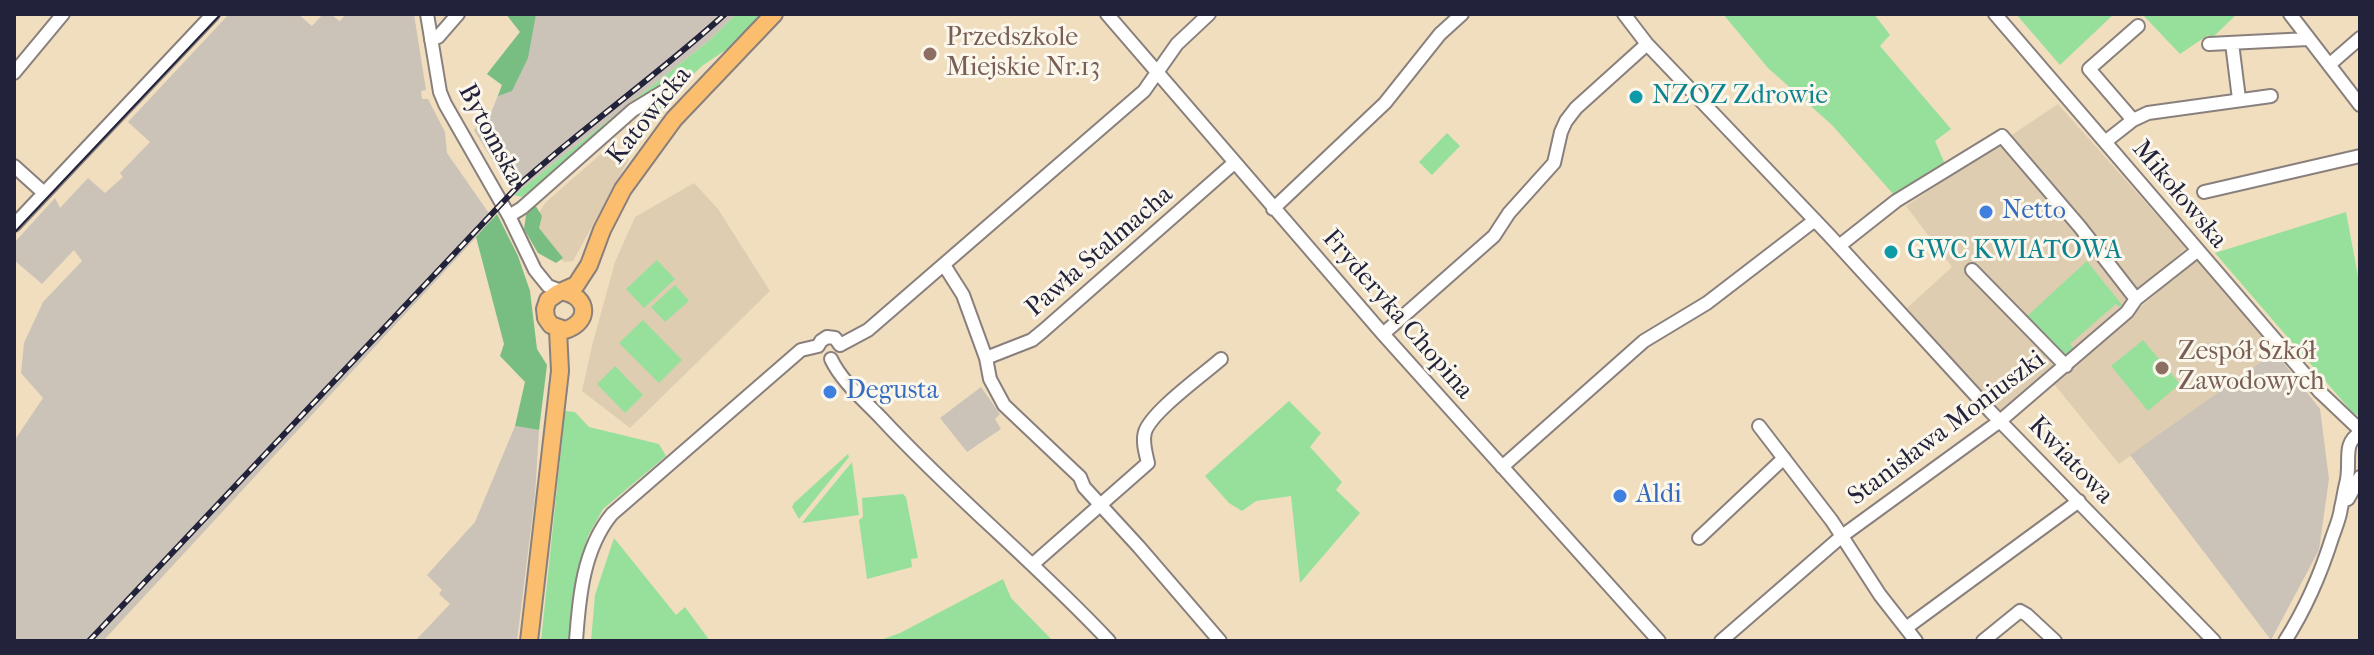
<!DOCTYPE html>
<html>
<head>
<meta charset="utf-8">
<style>
	body { margin:0 }
	#map { position:relative; width:2374px; height:655px; overflow:hidden; background:#f0debf; font-family:"IM FELL French Canon",serif }
	canvas { display:block }
	.frame { position:absolute; inset:0; border:16px solid #22223b; pointer-events:none }
</style>
</head>
<body>
<div id="map">
<canvas width="2374" height="655"></canvas>
<div class="frame"></div>
</div>
<script>
const g = document.querySelector('canvas').getContext('2d');
g.lineJoin = 'round';
function fill(path, color) {
  g.fillStyle = color;
  g.fill(path, 'evenodd');
}
function stroke(path, color, width, dash) {
  g.strokeStyle = color;
  g.lineWidth = width;
  g.lineCap = dash ? 'butt' : 'round';
  g.setLineDash(dash || []);
  g.stroke(path);
}
function drawText(font, color, halo, rows, align = 'center') {
  g.font = font + ' "IM FELL French Canon",serif';
  g.lineWidth = 6;
  g.setLineDash([]);
  g.textBaseline = 'middle';
  g.strokeStyle = halo;
  g.fillStyle = color;
  for (const [text, x, y, turn = 0] of rows) {
    g.save();
    g.translate(x, y);
    g.rotate((+turn || 0) * Math.PI / 180);
    g.textAlign = isNaN(turn) ? turn : align;
    if (halo) g.strokeText(text, 0, 0);
    g.fillText(text, 0, 0);
    g.restore();
  }
}
const built = new Path2D(`
	M2058,104L2186,248L2002,413L1907,308L1952,267L1906,206Z
	M602,153L629,159L573,261L564,262L537,234V216L545,203Z
	M694,183L718,209L770,291L630,428L582,391L592,346L615,262L635,217Z
	M2196,258L2275,352L2119,464L2054,384Z`);
const industrial = new Path2D(`
	M229,14H298L312,26L323,14H330L340,21L346,14H414L426,90L421,91L422,99H428L445,132L447,153L493,219L103,641H14V441L43,398L21,373L24,343L43,302L82,261L74,250L42,284L14,260V243L55,198L60,208L88,178L105,193L123,177L120,173L150,142L128,122Z
	M506,14H736L710,40L514,195L474,130L491,113L502,85L487,74L520,32Z
	M2275,352L2320,409L2329,479L2319,550L2271,640L2130,455Z
	M981,387L1000,414L995,419L1001,429L967,452L940,418Z
	M515,426L539,430L535,496L517,641H415L450,604L439,594L442,590L427,575L475,522Z`);
const green = new Path2D(`
	M736,14H762L733,45L702,66L667,100L656,121L635,104L522,197L514,195L710,40Z
	M1723,14H1874L1890,35L1880,46L1951,129L1935,141L1945,164L1894,195L1832,125L1768,68Z
	M2016,14H2114L2060,65Z
	M2142,14H2237L2212,38L2208,35L2180,54Z
	M1447,133L1460,146L1432,175L1419,162Z
	M2346,212L2360,287V417L2352,412L2215,253Z
	M657,260L675,279L644,308L626,289Z
	M2087,261L2122,305L2120,307L2116,304L2070,344L2075,350L2066,354L2059,352L2024,319Z
	M675,285L689,301L665,322L651,307Z
	M643,320L682,360L659,383L619,343Z
	M2143,340L2180,384L2148,411L2111,366Z
	M615,366L643,395L625,413L597,384Z
	M1289,401L1321,433L1310,447L1342,482L1336,490L1360,513L1300,583L1291,496L1256,501L1242,511L1229,503L1205,476Z
	M565,411L575,412L589,427L659,444L666,456L603,509L588,536L573,593L570,641H541Z
	M848,454L849,457L799,519L792,507L794,503Z
	M852,462L859,515L802,523L805,519Z
	M903,494L906,497L918,558L911,559L912,567L867,579L859,520L863,517L862,498Z
	M614,538L676,615L685,607L710,641H591L595,595Z
	M1003,579L1011,598L1053,641H878L900,633Z`);
const forest = new Path2D(`
	M506,14H536L528,58L512,91L498,96L502,85L487,74L520,32Z
	M535,205L542,216L539,228L563,258L556,263L538,253L524,229L526,215Z
	M497,214L518,256L530,291L537,349L547,365L539,430L515,426L525,382L500,356L504,344L476,237Z`);
const minor = new Path2D(`
	M427,14L440,92L445,104L509,216L535,270L548,286L564,292
	M1107,14L1383,334L1659,641
	M1624,14L1647,44L1829,235L1991,412L2214,641
	M1995,14L2320,392L2360,430
	M2290,14L2360,105
	M431,40L438,37L458,14
	M2232,43L2239,99
	M2209,44L2308,39
	M2329,65L2360,38
	M14,73L63,14
	M2133,120L2089,69L2138,26
	M2105,142L2133,120L2148,113L2271,96
	M14,166L44,193
	M2204,192L2360,156
	M1273,209L1385,103L1440,34L1462,14
	M509,216L522,208L633,110L676,84
	M14,225L213,14
	M1839,246L1896,201L2002,136L2080,227L2136,299
	M944,265L963,295L986,358L990,379L1004,405L1080,477L1084,487L1139,547L1220,641
	M1972,270L2066,366
	M1383,334L1494,236L1509,213L1554,163L1561,132L1566,121L1576,108L1647,44
	M840,345L868,330L1144,91L1177,44L1209,14
	M818,346L821,341L827,337L835,338L840,345
	M986,358L1032,340L1043,331L1234,163
	M831,359C842,382 864,400 882,419C954,497 1037,564 1109,641
	M1759,426L1832,521L1880,595L1916,641
	M1502,467L1644,341L1707,303L1815,220
	M2348,499L2360,477
	M1699,538L1784,458
	M1033,564L1148,463C1146,454 1142,442 1145,432C1151,412 1204,374 1221,359
	M1906,628L2079,501
	M576,641C579,598 583,549 612,514L801,350L818,346
	M1721,641L1842,536L2000,421L2127,312L2136,299L2197,251
	M1983,641L2020,611L2027,615L2055,641
	M2285,641C2306,608 2320,576 2332,538C2335,529 2340,518 2341,508C2343,500 2344,492 2346,484C2352,463 2341,444 2360,433`);
const major = new Path2D(`
	M564,292C589,297 590,323 565,330L551,325L546,318L545,309L548,300L558,293L576,285L589,265L602,230L623,189L674,119L774,14
	M529,641L560,371L558,330`);
const tram = new Path2D(`
	M14,233L221,14`);
const rail = new Path2D(`
	M89,641L520,184C586,125 659,74 725,14`);
const markers = [
	[930,54,8,"#8d6e63"],
	[1636,97,8,"#0f9aa8"],
	[1986,212,8,"#3f7fe0"],
	[1891,252,8,"#0f9aa8"],
	[2162,368,8,"#8d6e63"],
	[830,392,8,"#3f7fe0"],
	[1620,496,8,"#3f7fe0"]
];
const educationNames = [
	["Przedszkole",946,39],
	["Miejskie Nr.13",946,69],
	["Zespół Szkół",2178,353],
	["Zawodowych",2178,383]
];
const cultureNames = [
	["NZOZ Zdrowie",1652,97],
	["GWC KWIATOWA",1907,252]
];
const streetNames = [
	["Katowicka",650,116,-51],
	["Bytomska",490,135,62],
	["Mikołowska",2179,195,50],
	["Pawła Stalmacha",1100,252,-41],
	["Fryderyka Chopina",1397,315,49],
	["Stanisława Moniuszki",1947,429,-37],
	["Kwiatowa",2070,461,46]
];
const shopNames = [
	["Netto",2002,212],
	["Degusta",846,392],
	["Aldi",1636,496]
];
fill(built, '#dfcdb2');
fill(industrial, '#cbc3b8');
fill(green, '#96e09b');
fill(forest, '#78be83');
stroke(minor, '#89807d', 16);
stroke(major, '#89807d', 20);
stroke(minor, '#fff', 12);
stroke(major, '#fbbd6e', 16);
stroke(tram, '#22223b', 2);
stroke(rail, '#22223b', 6);
stroke(rail, '#fbf7ec', 3, [9]);
for (const [x, y, r, color] of markers) {
  const dot = new Path2D();
  dot.arc(x, y, r, 0, 2 * Math.PI);
  g.fillStyle = color;
  g.fill(dot);
  stroke(dot, '#fbf7ec', 3);
}
drawText('26px', '#785e54', '#fbf7ec', educationNames, 'left');
drawText('26px', '#0d838f', '#fbf7ec', cultureNames, 'left');
drawText('26px', '#22223b', '#fbf7ec', streetNames);
drawText('26px', '#366cbe', '#fbf7ec', shopNames, 'left');
</script>
</body>
</html>
